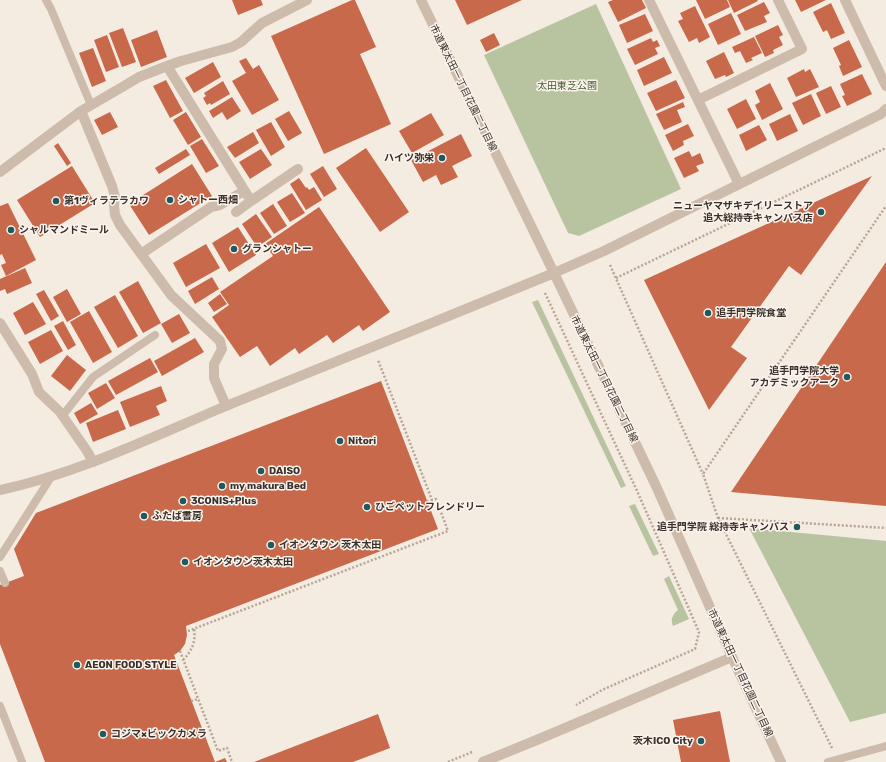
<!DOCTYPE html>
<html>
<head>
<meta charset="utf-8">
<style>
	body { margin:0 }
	canvas { display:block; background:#f4ebe1 }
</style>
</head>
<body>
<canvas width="886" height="762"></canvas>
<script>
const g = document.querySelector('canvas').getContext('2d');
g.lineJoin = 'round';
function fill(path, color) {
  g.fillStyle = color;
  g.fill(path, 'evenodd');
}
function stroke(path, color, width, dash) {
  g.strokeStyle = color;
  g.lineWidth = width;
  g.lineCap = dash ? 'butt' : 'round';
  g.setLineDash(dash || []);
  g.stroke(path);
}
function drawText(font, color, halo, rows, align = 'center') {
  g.font = font + ' Rubik,"Noto Sans JP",sans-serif';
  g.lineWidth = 3;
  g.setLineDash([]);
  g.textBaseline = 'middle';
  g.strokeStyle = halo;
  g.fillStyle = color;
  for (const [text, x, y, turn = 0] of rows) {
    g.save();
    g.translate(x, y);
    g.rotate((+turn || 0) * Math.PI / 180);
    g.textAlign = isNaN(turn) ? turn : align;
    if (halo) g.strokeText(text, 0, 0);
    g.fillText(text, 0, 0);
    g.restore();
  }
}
const green = new Path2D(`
	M596,4L681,189L579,236L568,233L484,55Z
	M538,300L626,486L621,488L532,302Z
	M635,504L659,554L653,556L629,506Z
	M749,528L886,541V713L850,722Z
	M669,576L689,619L673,626C670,619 673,614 678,610L664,579Z`);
const building = new Path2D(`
	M232,0H261L263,5L238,15Z
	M352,0H355L376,47L360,54L391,124L324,154L271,36Z
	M455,0H522L467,25Z
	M613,0H642L646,8L618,22L608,2Z
	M696,0H727L730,7L705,19Z
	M728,0H757L758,1L734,13Z
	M795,0H826L801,12Z
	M764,2L770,13L764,16L767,22L745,31L737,15Z
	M831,3L845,33L831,39L827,30L823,32L813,12Z
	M695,6L710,37L699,43L697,38L689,42L678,21L683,19L680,13Z
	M731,13L741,34L718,45L708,24Z
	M645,14L653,31L627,43L619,25Z
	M778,25L783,35L779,37L783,45L773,50L774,53L765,57L755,36Z
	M123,28L136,62L122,67L109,33Z
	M157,30L167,57L141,67L131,40Z
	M494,33L500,45L486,52L480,40Z
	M107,35L119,67L106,72L94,40Z
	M754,37L762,53L751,58L753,60L746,63L740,51L735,53L732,47Z
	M651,38L653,42L657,40L660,46L655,48L658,54L635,65L627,49Z
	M849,40L862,67L843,76L839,66L841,65L833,48Z
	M93,48L106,81L92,87L79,53Z
	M724,52L734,73L726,77L725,75L715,79L706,61Z
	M664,57L672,73L644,86L637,70Z
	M246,58L253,69L259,65L279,100L252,115L232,81L246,73L239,61Z
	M213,62L221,77L194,93L185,78Z
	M804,69L805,72L810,69L819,87L796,97L787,78Z
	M862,74L872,94L847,106L842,96L845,95L840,84Z
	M166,80L183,111L170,118L153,86Z
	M676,80L685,98L656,111L647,93Z
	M223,81L230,94L211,105L210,103L207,105L203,98L206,96L204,93Z
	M770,83L783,109L762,120L755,105L760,102L755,91Z
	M831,86L841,107L826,114L816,93Z
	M811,94L821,116L803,125L792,103Z
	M232,97L241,111L227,120L222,112L213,118L209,111Z
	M746,99L756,119L737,129L727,109Z
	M683,102L685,107L677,110L682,122L664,130L656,114Z
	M289,111L302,133L288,141L275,119Z
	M110,112L118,127L102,135L94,120Z
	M186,112L201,137L188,145L173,120Z
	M431,113L444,135L412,153L399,131Z
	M790,114L798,131L777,141L769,124Z
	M271,122L285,147L271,156L256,130Z
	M688,124L694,136L683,141L684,145L673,151L665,135Z
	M759,125L767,140L746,151L739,135Z
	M253,132L259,143L235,158L227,147Z
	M461,134L472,156L452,166L458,177L441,185L436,175L423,182L411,160Z
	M202,139L219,166L206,173L190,146Z
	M58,143L71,163L67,166L54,146Z
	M366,148L409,212L380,232L336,168Z
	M186,149L190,155L159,174L155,168Z
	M261,149L272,165L250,179L239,162Z
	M689,151L692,157L700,153L704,163L696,166L699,171L684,178L674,158Z
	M192,164L212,196L149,235L129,204Z
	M72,166L95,203L40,237L17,200Z
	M323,166L337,189L324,197L310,174Z
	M872,176L801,275L789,266L731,347L747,358L709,410L644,280Z
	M299,178L306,188L307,187L309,190L314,187L322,200L306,210L290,184Z
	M292,193L305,213L290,222L277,202Z
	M8,203L36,260L6,276L1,265L6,263L2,254L0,255V206Z
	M273,204L287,226L274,234L260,213Z
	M319,207L390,312L363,331L359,325L333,343L327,335L299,354L295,348L270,366L257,346L240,357L212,317L229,305L220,292L273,256L265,244Z
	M256,214L272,237L257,247L242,224Z
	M238,227L256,255L229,272L212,243Z
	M206,244L220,268L186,287L173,263Z
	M886,262V506L731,492Z
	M25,268L32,283L7,294L5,289L0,291V279Z
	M212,277L219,289L195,304L188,291Z
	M138,281L161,323L143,333L119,292Z
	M67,289L81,314L67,322L53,297Z
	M44,290L59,316L51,321L36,294Z
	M220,294L227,304L214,312L208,303Z
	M115,295L138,336L118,348L94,307Z
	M33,302L46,324L25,335L13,313Z
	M89,311L112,352L93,363L70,322Z
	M179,314L190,333L172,343L161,324Z
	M63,321L76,345L68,350L54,326Z
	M51,330L63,351L40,364L28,342Z
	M195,338L204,352L162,376L154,361Z
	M67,355L86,370L70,391L51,376Z
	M150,358L158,372L116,395L108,381Z
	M381,381L438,529L186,626L187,635L185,644L180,651L174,655L215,762H45L0,644V585L24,576L14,549L36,513Z
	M106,383L115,398L97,409L88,393Z
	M161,386L167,401L156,406L160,415L130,427L120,402Z
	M91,403L98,414L80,424L74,413Z
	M118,410L126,429L93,442L86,423Z
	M720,711L730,762H681L673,720Z
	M378,714L390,748L353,762H254Z
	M225,758L227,762H215Z`);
const path = new Path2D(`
	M610,265L703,474
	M616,278L886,148
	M545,293L638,493L699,632L695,649L602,690L576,705
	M427,502L432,500
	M718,518L886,528
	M188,631L448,531L436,499L432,500L378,360
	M180,651L218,751L227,748L232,762
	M183,660C192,651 196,641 194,629
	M191,701L198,699
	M832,748L718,518L703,474L886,206
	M448,762L472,752`);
const service = new Path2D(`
	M46,0L51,9L91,105
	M63,415L93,377L155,335
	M0,557L51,477
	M0,571L5,583
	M0,706L22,762
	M828,762L886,746`);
const minor = new Path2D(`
	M649,0L739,184
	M167,66L251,201
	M698,100L802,49L778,0
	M81,111L112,186L115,197L114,205L115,215L120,225L171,295L220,341L222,349L214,364V378L226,406
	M0,172L81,111L124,86L139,77L167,66L181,61L232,47L241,42L262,23L307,0
	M236,212L251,201L298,169
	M141,254L211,207L220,205L244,191
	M0,323L32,374L39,392L60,412L87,451L93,462
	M483,762L544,737L732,657`);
const tertiary = new Path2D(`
	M421,0L554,273L656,486L732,657L781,762
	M845,0L886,86
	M0,490C79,473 152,437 226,406C335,362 445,318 554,273L604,251L881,114L886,109`);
const markers = [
	[442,158,4,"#1f5a5e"],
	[170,200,4,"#1f5a5e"],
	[56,201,4,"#1f5a5e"],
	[821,212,4,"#1f5a5e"],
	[11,230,4,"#1f5a5e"],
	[234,249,4,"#1f5a5e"],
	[708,313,4,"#1f5a5e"],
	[847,377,4,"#1f5a5e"],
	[340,441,4,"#1f5a5e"],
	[261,471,4,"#1f5a5e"],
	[222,486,4,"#1f5a5e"],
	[183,501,4,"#1f5a5e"],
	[367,507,4,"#1f5a5e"],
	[144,516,4,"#1f5a5e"],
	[797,527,4,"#1f5a5e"],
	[271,545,4,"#1f5a5e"],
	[185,562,4,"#1f5a5e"],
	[77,665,4,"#1f5a5e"],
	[103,734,4,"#1f5a5e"],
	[701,741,4,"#1f5a5e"]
];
const parkNames = [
	["太田東芝公園",567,86]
];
const streetNames = [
	["市道東太田一丁目花園二丁目線",463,88,64],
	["市道東太田一丁目花園二丁目線",604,379,64],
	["市道東太田一丁目花園二丁目線",740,673,65]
];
const poiNames = [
	["ハイツ弥栄",434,158,"right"],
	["シャトー西畑",178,200],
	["第1ヴィラテラカワ",64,201],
	["ニューヤマザキデイリーストア",813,206,"right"],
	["追大総持寺キャンパス店",813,218,"right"],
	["シャルマンドミール",19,230],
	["グランシャトー",242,249],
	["追手門学院食堂",716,313],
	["追手門学院大学",839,371,"right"],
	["アカデミックアーク",839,383,"right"],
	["Nitori",348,441],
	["DAISO",269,471],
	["my makura Bed",230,486],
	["3CONIS+Plus",191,501],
	["ひごペットフレンドリー",375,507],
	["ふたば書房",152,516],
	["追手門学院 総持寺キャンパス",789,527,"right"],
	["イオンタウン 茨木太田",279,545],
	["イオンタウン茨木太田",193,562],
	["AEON FOOD STYLE",85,665],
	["コジマ×ビックカメラ",111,734],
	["茨木ICO City",693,741,"right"]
];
fill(green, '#b8c4a0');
fill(building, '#c8694b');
stroke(path, '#b9a596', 2.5, [2, 2]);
stroke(service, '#cdbbac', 8);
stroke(minor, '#cdbbac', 10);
stroke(tertiary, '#cdbbac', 10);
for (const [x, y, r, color] of markers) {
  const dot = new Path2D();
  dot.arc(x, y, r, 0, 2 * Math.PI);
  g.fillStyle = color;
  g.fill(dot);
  stroke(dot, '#fbf5ee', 1.5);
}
drawText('10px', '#4a5a2e', '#fbf5ee', parkNames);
drawText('10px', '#3b302b', '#fbf5ee', streetNames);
drawText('bold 10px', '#3b302b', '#fbf5ee', poiNames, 'left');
</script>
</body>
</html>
